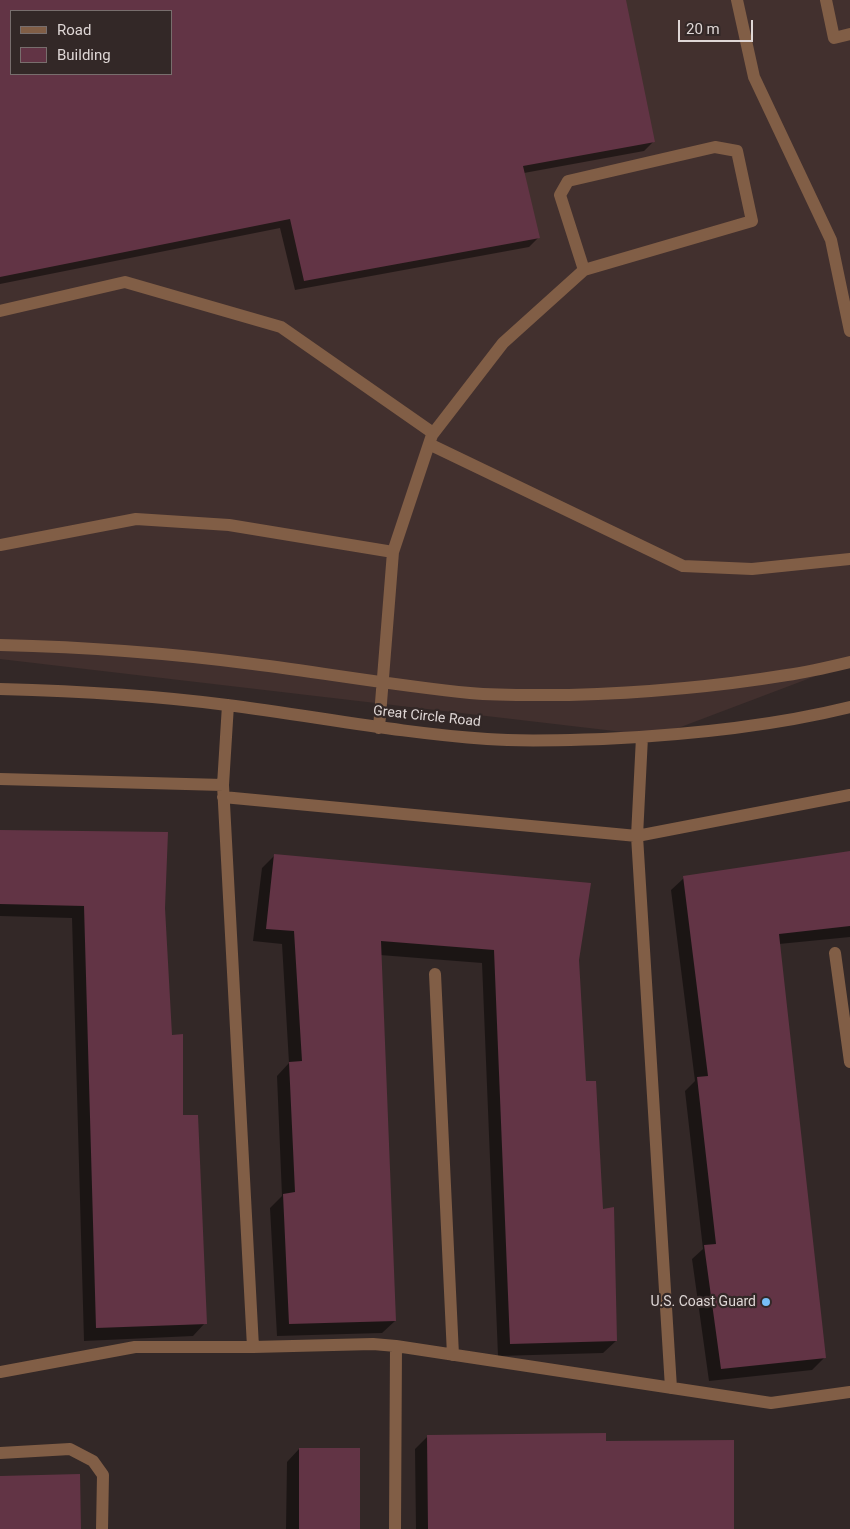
<!DOCTYPE html>
<html>
<head>
<meta charset="utf-8">
<style>
	body { margin:0 }
	#map { position:relative; width:850px; height:1529px; overflow:hidden; background:#332827; font-family:Roboto,sans-serif }
	canvas { display:block }
	.legend { position:absolute; left:10px; top:10px; width:162px; height:65px; box-sizing:border-box; background:#332827; border:1px solid #786e6d; margin:0; padding:6px 9px; list-style:none; font-size:15px; color:#dfd7d6 }
	.legend li { display:flex; align-items:center; gap:10px; height:25px }
	.legend b { width:25px; border:1px solid #786e6d }
	.scale { position:absolute; left:678px; top:20px; width:75px; height:22px; box-sizing:border-box; border:2px solid #dfd7d6; border-top:0; padding-left:6px; font-size:15px; line-height:18px; white-space:nowrap; color:#dfd7d6; -webkit-text-stroke:4px #332827; paint-order:stroke }
</style>
</head>
<body>
<div id="map">
<canvas width="850" height="1529"></canvas>
<ul class="legend">
<li><b style="height:6px;background:#815e46"></b>Road</li>
<li><b style="height:14px;background:#623445"></b>Building</li>
</ul>
<div class="scale">20 m</div>
</div>
<script>
const g = document.querySelector('canvas').getContext('2d');
g.lineJoin = 'round';
function fill(path, color) {
  g.fillStyle = color;
  g.fill(path, 'evenodd');
}
function stroke(path, color, width, dash) {
  g.strokeStyle = color;
  g.lineWidth = width;
  g.lineCap = dash ? 'butt' : 'round';
  g.setLineDash(dash || []);
  g.stroke(path);
}
function drawText(font, color, halo, rows, align = 'center') {
  g.font = font + ' Roboto,sans-serif';
  g.lineWidth = 4.5;
  g.setLineDash([]);
  g.textBaseline = 'middle';
  g.strokeStyle = halo;
  g.fillStyle = color;
  for (const [text, x, y, turn = 0] of rows) {
    g.save();
    g.translate(x, y);
    g.rotate((+turn || 0) * Math.PI / 180);
    g.textAlign = isNaN(turn) ? turn : align;
    if (halo) g.strokeText(text, 0, 0);
    g.fillText(text, 0, 0);
    g.restore();
  }
}
const built = new Path2D(`
	M0,0H850V663L657,736L0,659ZM11,11H171V74H11Z`);
const shadow = new Path2D(`
	M0,0H625L654,141L644,151L524,173L538,238L529,247L295,290L280,228L0,284ZM11,11H171V74H11Z
	M0,831L164,908L171,1036L182,1116L205,1323L193,1336L84,1341L72,918L0,916Z
	M850,853V937L779,944L825,1357L812,1370L709,1381L692,1259L703,1249L685,1091L695,1081L671,890L684,878Z
	M274,856L578,960L585,1082L602,1210L616,1341L603,1353L498,1356L482,963L380,955L395,1321L382,1333L277,1336L270,1208L282,1196L277,1076L289,1063L282,944L253,941L262,868Z
	M428,1436L605,1442L733,1529H416L415,1449Z
	M299,1449L358,1529H286L287,1462Z`);
const building = new Path2D(`
	M0,0H626L655,142L523,166L540,238L304,281L290,219L0,277ZM11,11H171V74H11Z
	M0,830L168,832L165,908L172,1035L183,1034V1115H198L207,1324L96,1328L84,906L0,904Z
	M850,851V926L779,934L826,1358L721,1369L704,1245L716,1244L697,1077L708,1076L683,876Z
	M274,854L591,883L579,960L586,1081H596L603,1209L614,1207L617,1341L510,1344L494,950L381,941L396,1321L289,1324L283,1194L295,1192L289,1062L302,1061L294,931L266,929Z
	M606,1433V1441L734,1440V1529H428L427,1435Z
	M299,1448H360V1529H299Z
	M80,1474L81,1529H0V1476Z`);
const minor = new Path2D(`
	M737,0L754,77L831,240L850,331
	M826,0L834,38L850,34
	M0,311L125,282L281,327L433,433
	M429,444L683,566L752,569L850,559
	M0,545L136,519L229,525L393,552L432,435L503,343L584,270L752,221L737,151L715,147L568,181L560,195L584,270
	M0,645C85,647 169,653 253,664C325,673 397,686 470,693C503,696 536,695 569,695C642,693 714,687 787,675C808,672 829,667 850,662
	M0,689C76,691 151,695 227,705C314,716 400,733 487,739C525,742 565,740 603,739C686,735 769,727 850,707
	M379,728L393,552
	M0,779L223,785L228,705
	M223,785L253,1347
	M223,797L637,836L642,737
	M835,953L850,1062
	M435,974L453,1355
	M0,1372L135,1347H253L373,1344L396,1346
	M671,1388L637,836L850,795
	M0,1453L70,1449L93,1461L103,1475L102,1529
	M395,1529L396,1346L771,1403L850,1392`);
const markers = [
	[766,1302,5,"#77bff7"]
];
const streetNames = [
	["Great Circle Road",427,717,6]
];
const poiNames = [
	["U.S. Coast Guard",756,1302]
];
fill(built, '#42302e');
fill(shadow, '#0007');
fill(building, '#623445');
stroke(minor, '#815e46', 12);
for (const [x, y, r, color] of markers) {
  const dot = new Path2D();
  dot.arc(x, y, r, 0, 2 * Math.PI);
  g.fillStyle = color;
  g.fill(dot);
  stroke(dot, '#332827', 2);
}
drawText('14px', '#dfd7d6', '#332827', streetNames);
drawText('14px', '#dfd7d6', '#332827', poiNames, 'right');
</script>
</body>
</html>
